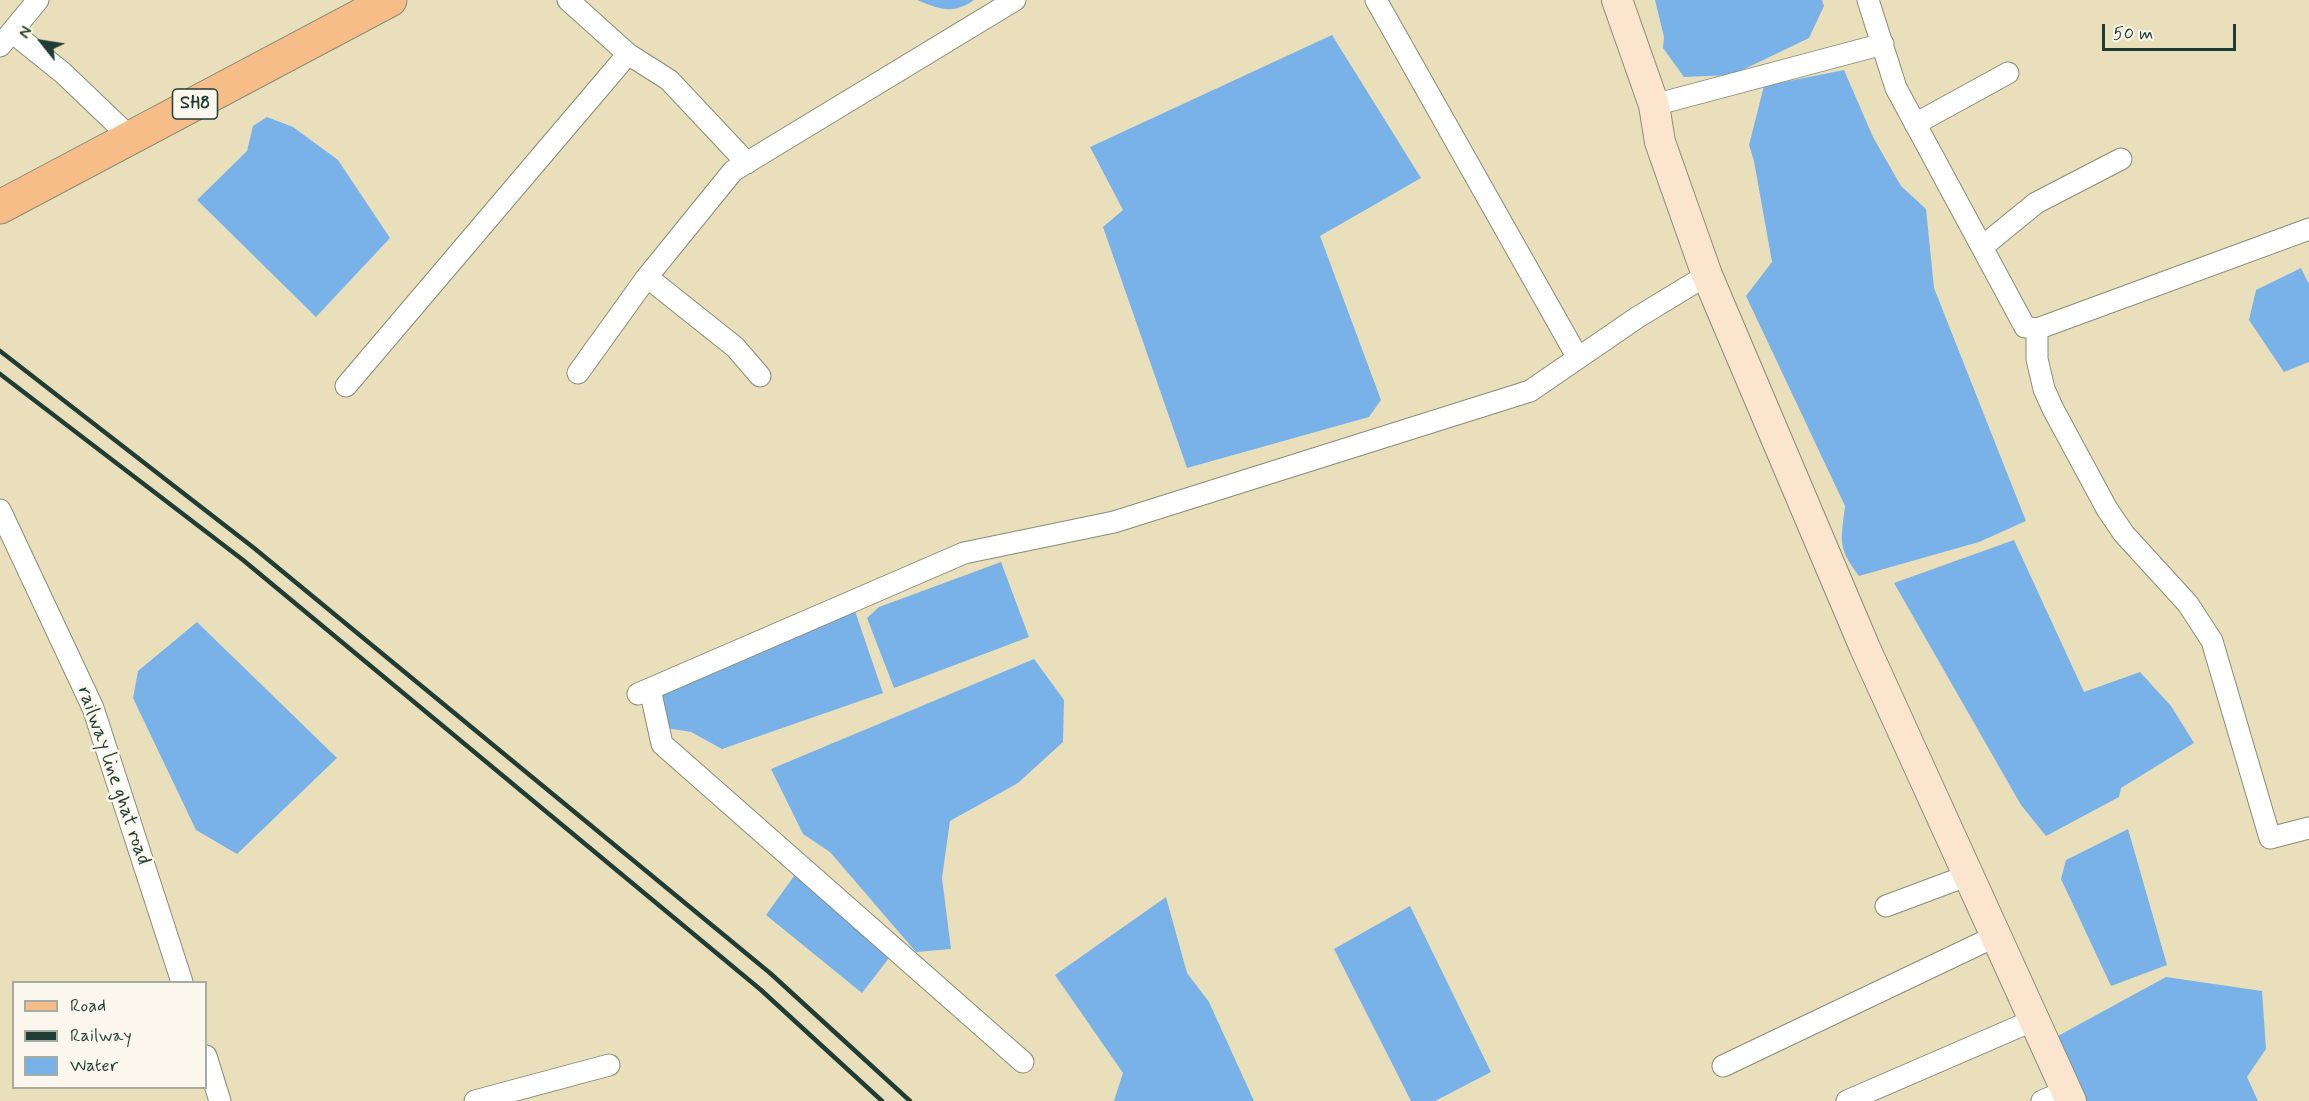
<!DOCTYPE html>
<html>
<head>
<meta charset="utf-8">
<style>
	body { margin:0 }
	#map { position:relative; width:2309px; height:1101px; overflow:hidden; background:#eadfbb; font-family:Mynerve,sans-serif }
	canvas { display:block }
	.legend { position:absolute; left:12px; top:981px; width:195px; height:108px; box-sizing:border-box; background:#fbf7ec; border:2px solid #a3ada2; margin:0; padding:8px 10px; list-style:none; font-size:18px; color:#1f3d34 }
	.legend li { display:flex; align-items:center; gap:12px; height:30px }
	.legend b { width:30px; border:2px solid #a3ada2 }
	.north { position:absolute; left:12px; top:12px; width:60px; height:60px; -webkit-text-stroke:4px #fbf7ec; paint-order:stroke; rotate:300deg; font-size:16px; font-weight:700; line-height:24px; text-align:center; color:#1f3d34 }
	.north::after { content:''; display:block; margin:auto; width:21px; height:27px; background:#1f3d34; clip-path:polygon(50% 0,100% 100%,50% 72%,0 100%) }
	.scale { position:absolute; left:2102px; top:24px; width:134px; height:27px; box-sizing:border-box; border:3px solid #1f3d34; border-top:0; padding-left:8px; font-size:18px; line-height:21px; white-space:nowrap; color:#1f3d34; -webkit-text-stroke:4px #fbf7ec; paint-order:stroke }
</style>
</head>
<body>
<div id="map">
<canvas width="2309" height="1101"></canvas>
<ul class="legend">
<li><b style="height:8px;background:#f7bd88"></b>Road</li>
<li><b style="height:8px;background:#1f3d34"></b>Railway</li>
<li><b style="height:16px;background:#79b2e9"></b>Water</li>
</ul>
<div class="north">N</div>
<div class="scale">50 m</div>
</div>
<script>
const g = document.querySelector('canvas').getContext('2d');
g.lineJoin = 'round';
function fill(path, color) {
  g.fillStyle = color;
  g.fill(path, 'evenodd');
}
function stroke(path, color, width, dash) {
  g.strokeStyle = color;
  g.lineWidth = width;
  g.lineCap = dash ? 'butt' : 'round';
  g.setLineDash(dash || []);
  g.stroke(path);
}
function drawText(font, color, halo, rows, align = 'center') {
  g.font = font + ' Mynerve,sans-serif';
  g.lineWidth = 5;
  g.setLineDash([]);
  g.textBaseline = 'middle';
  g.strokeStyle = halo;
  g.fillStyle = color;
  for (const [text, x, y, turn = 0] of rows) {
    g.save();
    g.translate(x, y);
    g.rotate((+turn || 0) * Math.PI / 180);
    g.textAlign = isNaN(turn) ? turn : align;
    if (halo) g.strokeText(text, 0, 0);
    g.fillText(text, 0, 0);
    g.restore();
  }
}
const water = new Path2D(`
	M917,0H974C953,15 939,9 917,0Z
	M1655,0H1822L1824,6L1809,38L1732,75L1684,77L1663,48L1664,37Z
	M1332,35L1421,178L1320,236L1381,400L1369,417L1187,468L1103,227L1123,210L1090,147Z
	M1844,70L1873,137L1901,186L1926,209L1934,288L2026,521L1979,542L1859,576C1837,547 1841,541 1845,506L1746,296L1772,262L1754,161L1749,145L1764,86Z
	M267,117L293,127L338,160L390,238L316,317L197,200L247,151L253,126Z
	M2301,268L2309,284V362L2284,372L2249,320L2256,290Z
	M2014,540L2084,692L2140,672L2171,706L2194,743L2121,788L2119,797L2046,836L2021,805L1894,583Z
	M1001,562L1029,637L894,688L867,618L879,607Z
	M855,611L883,693L722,749L691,732L666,728L660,696Z
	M197,622L337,758L237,854L196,830L133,698L138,671Z
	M1034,659L1064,700L1063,742L1018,783L950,821L942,878L951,949L916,952L830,852L803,834L771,769Z
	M2128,829L2167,965L2111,986L2061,879L2066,860Z
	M797,872L869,918L889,958L862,993L766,915Z
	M1166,897L1187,973L1209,1002L1254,1101H1114L1123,1073L1055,975Z
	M1410,906L1491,1072L1435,1101H1411L1334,949Z
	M2166,977L2262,991L2266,1049L2247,1077L2258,1101H2086L2056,1037Z`);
const street = new Path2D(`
	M568,0L628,54L669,80L747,163
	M1376,0L1578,358
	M1868,0L1896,88L2025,327L2037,329L2309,229
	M12,32L63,73L131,138
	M0,46L38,0
	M1654,105L1883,44
	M1915,124L2008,73
	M1982,247L2036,203L2121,159
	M647,277L735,347L760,376
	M2037,329V359L2044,389L2053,409L2107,509L2124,534L2188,604L2212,641L2270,838L2309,828
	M578,373L647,277L733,171L1015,0
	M346,386L628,54
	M0,510L93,708L182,982
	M650,689L662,744L1023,1062
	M638,694L964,553L1114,522L1530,391L1638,317L1707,275
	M1886,906L1969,875
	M206,1056L220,1101
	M1723,1066L1996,936
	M475,1101L609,1065
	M1847,1101L2034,1020
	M2042,1101L2066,1091`);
const secondary = new Path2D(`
	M1617,0L1654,105L1660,142L1707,275L1865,648L2071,1101`);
const primary = new Path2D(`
	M0,207L390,0`);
const rail = new Path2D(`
	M0,351L254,548L770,973L910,1101
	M0,374L243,560L761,990L882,1101`);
const shields = [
	[195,104,45]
];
const shieldNames = [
	["SH8",195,104]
];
const streetNames = [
	["railway line ghat road",113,776,71]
];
fill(water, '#79b2e9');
stroke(street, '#848e78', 23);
stroke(secondary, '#848e78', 32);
stroke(primary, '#848e78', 35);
stroke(street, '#fff', 21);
stroke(secondary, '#fce5cf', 30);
stroke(primary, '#f7bd88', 33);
stroke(rail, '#1f3d34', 4.5);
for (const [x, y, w] of shields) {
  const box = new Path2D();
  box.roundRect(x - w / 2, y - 15, w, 30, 4.5);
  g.fillStyle = '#fbf7ec';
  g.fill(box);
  stroke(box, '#1f3d34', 1.5);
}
drawText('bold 18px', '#1f3d34', null, shieldNames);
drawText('20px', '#1f3d34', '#fbf7ec', streetNames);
</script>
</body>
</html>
